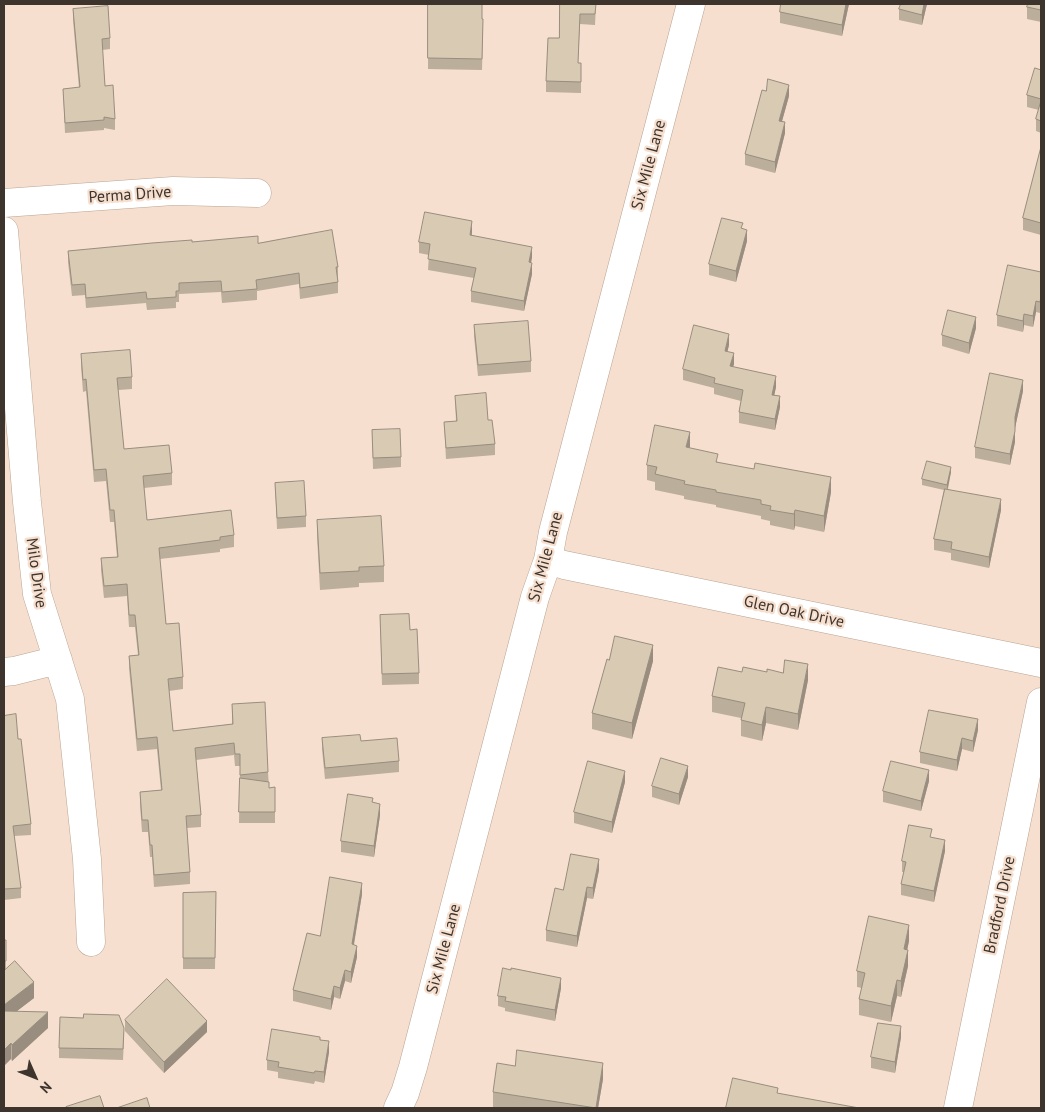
<!DOCTYPE html>
<html>
<head>
<meta charset="utf-8">
<style>
	body { margin:0 }
	#map { position:relative; width:1045px; height:1112px; overflow:hidden; background:#f6dfce; font-family:"PT Sans",sans-serif }
	canvas { display:block }
	.frame { position:absolute; inset:0; border:5px solid #3d342d; pointer-events:none }
	.north { position:absolute; left:10px; top:1052px; width:50px; height:50px; -webkit-text-stroke:4px #f6dfce; paint-order:stroke; rotate:134deg; font-size:14px; font-weight:700; line-height:20px; text-align:center; color:#3d342d }
	.north::after { content:''; display:block; margin:auto; width:18px; height:22px; background:#3d342d; clip-path:polygon(50% 0,100% 100%,50% 72%,0 100%) }
</style>
</head>
<body>
<div id="map">
<canvas width="1045" height="1112"></canvas>
<div class="frame"></div>
<div class="north">N</div>
</div>
<script>
const g = document.querySelector('canvas').getContext('2d');
g.lineJoin = 'round';
function stroke(path, color, width, dash) {
  g.strokeStyle = color;
  g.lineWidth = width;
  g.lineCap = dash ? 'butt' : 'round';
  g.setLineDash(dash || []);
  g.stroke(path);
}
function fill(path, color) {
  g.fillStyle = color;
  g.fill(path, 'evenodd');
}
function drawText(font, color, halo, rows, align = 'center') {
  g.font = font + ' "PT Sans",sans-serif';
  g.lineWidth = 4.5;
  g.setLineDash([]);
  g.textBaseline = 'middle';
  g.strokeStyle = halo;
  g.fillStyle = color;
  for (const [text, x, y, turn = 0] of rows) {
    g.save();
    g.translate(x, y);
    g.rotate((+turn || 0) * Math.PI / 180);
    g.textAlign = isNaN(turn) ? turn : align;
    if (halo) g.strokeText(text, 0, 0);
    g.fillText(text, 0, 0);
    g.restore();
  }
}
const minor = new Path2D(`
	M4,203L173,191L257,193
	M4,231L27,502L37,594L70,699L87,859L91,942
	M548,560L564,565L1041,663
	M4,672L14,671L58,660
	M398,1108L405,1093L413,1067L535,597L548,560L553,532L691,4
	M958,1108L1041,702`);
const wall = new Path2D(`
	M428,4L482,19L483,30L482,70L428,69Z
	M560,4H596L595,25L580,24L578,63H581V93L546,92V81L559,38Z
	M849,4L842,36L780,23V12Z
	M901,4H927L922,25L899,20V9Z
	M1041,4V22L1027,19V7Z
	M73,9L110,38V49L102,50L105,86L115,119V130L104,128V130L65,133L63,89L79,88L73,20Z
	M1041,70V133L1036,131V119L1039,110L1027,107V95Z
	M789,96L782,121L785,133L775,173L745,165V154Z
	M1041,147V235L1023,230V218Z
	M743,229L747,241L736,282L709,275V264Z
	M472,232V235L532,257L531,263L532,274L524,311L471,302V291L474,278L428,270L429,255L419,253V242Z
	M192,242L258,243L338,267V293L300,299L299,284L257,291V300L222,303L221,292L179,294V302H176V308L147,310L146,303L86,308L85,295L72,296L68,262V251Z
	M1041,272V307L1040,313L1036,312L1033,327L1024,325L1023,332L997,326V315Z
	M474,325L531,361V372L478,376L474,336Z
	M976,328L969,354L942,346V335Z
	M729,345L727,352L734,364L733,367L776,387L774,395L780,407L775,430L739,423V412L741,401L714,394V388L683,380V369Z
	M81,354L132,377V389L118,390L124,449L172,473V485L144,488L147,520L234,535V547L220,549V552L160,559L166,624L183,677V689L169,691L173,731L232,724V704L268,772L269,788L275,787V823H239L240,766H235L234,755L196,760L201,815V827L187,828L190,872V884L154,887L152,857H150L148,832H142L140,804V792L161,790L157,749L137,751L129,668V656L138,655L135,627H129L127,596L104,598L101,570V558L117,557L114,522H110L106,481L94,482L86,391L83,392L81,366Z
	M1023,391L1015,428V442L1010,465L975,458V447Z
	M455,396L488,420L495,444V455L446,459L444,422L456,421Z
	M372,430L401,457V467L373,469Z
	M689,448L718,462L831,492L824,532L795,526L794,530L770,525V521L761,519V516L716,507V505L684,499V496L655,490V482L647,480V465Z
	M951,472L948,489L1001,510L989,568L951,560V553L934,550V539L944,490L922,485V479Z
	M275,483L306,516V527L277,529Z
	M317,520L384,566V582L359,583V587L320,590L317,536Z
	M380,615L410,630L419,673V684L382,685Z
	M609,660L653,661L632,739L592,729V713Z
	M742,672L808,680L798,730L766,723L762,741L741,736V718L712,712V696Z
	M4,716L18,739L31,824V835L14,836L21,888V898L4,900Z
	M978,730L973,752L962,749L957,771L920,763V752Z
	M322,738L361,741L399,761V772L325,779L322,749Z
	M688,777L679,805L652,797V786Z
	M929,781L921,811L883,802V791Z
	M625,782L612,833L574,823V812Z
	M380,815L374,857L341,852V841Z
	M932,838L945,851L934,902L901,895V884L904,872H902V861Z
	M599,870L593,899L587,898L577,947L546,941V930L563,890Z
	M216,892L215,969H183V893Z
	M362,894L354,945L357,957L351,983L345,981L340,999L334,997L331,1010L293,1001V990L320,936Z
	M4,940H6V969L34,998L17,1011L48,1028L12,1061L11,1059L4,971Z
	M909,941L907,950L908,966L901,997L897,996L891,1022L859,1015V999L862,988L857,987V971Z
	M561,988L555,1021L505,1011V1008L498,1006V996Z
	M83,1018L124,1039L123,1060L59,1058V1048Z
	M125,1020L207,1032L164,1073L125,1031Z
	M901,1037L895,1073L871,1068V1057Z
	M320,1040L329,1052L324,1083L315,1081L314,1084L278,1078V1072L267,1070V1060Z
	M603,1079L598,1108H493V1092Z`);
const shadedWall = new Path2D(`
	M846,4H849L842,36V25Z
	M924,4H927L922,25V15Z
	M789,85V96L779,132V121Z
	M785,122V133L775,173V162Z
	M472,221V232L470,246V235Z
	M747,230V241L736,282V271Z
	M532,247V257L529,273V262Z
	M532,263V274L524,311V301Z
	M1041,296V307L1040,313V302Z
	M1036,301V312L1033,327V316Z
	M1024,314V325L1023,332V321Z
	M976,317V328L969,354V343Z
	M729,334V345L725,362V351Z
	M734,353V364L730,377V366Z
	M776,376V387L772,406V395Z
	M1023,380V391L1015,428V417Z
	M780,396V407L775,430V419Z
	M1015,431V442L1010,465V454Z
	M690,432V448L686,447Z
	M951,467V472L947,491V485Z
	M831,477V492L824,532V516Z
	M1001,499V510L989,568V557Z
	M795,510V526L794,530V514Z
	M653,645V661L632,739V723Z
	M808,664V680L798,730V714Z
	M766,707V723L762,741V725Z
	M978,719V730L973,752V741Z
	M962,738V749L957,771V760Z
	M688,766V777L679,805V794Z
	M929,770V781L921,811V801Z
	M625,771V782L612,833V822Z
	M380,804V815L374,857V846Z
	M945,840V851L934,902V891Z
	M599,859V870L593,899V888Z
	M362,883V894L352,955V944Z
	M587,887V898L577,947V936Z
	M909,925V941L904,965V949Z
	M357,946V957L351,983V972Z
	M908,950V966L901,997V981Z
	M345,970V981L340,999V988Z
	M561,978V988L555,1021V1010Z
	M897,980V996L891,1022V1006Z
	M34,982V998L4,1021V1005Z
	M334,986V997L331,1010V999Z
	M48,1012V1028L12,1061V1045Z
	M207,1021V1032L164,1073V1062Z
	M901,1026V1037L895,1073V1062Z
	M329,1041V1052L324,1083V1072Z
	M11,1043V1059L4,1066V1050Z
	M603,1063V1079L598,1108H596Z`);
const building = new Path2D(`
	M428,4H482V19H483L482,59L428,58Z
	M560,4H596L595,14H580L578,63H581V82L546,81L548,38H559Z
	M781,4H846L842,25L780,12Z
	M901,4H924L922,15L899,9Z
	M1028,4H1041V10L1027,7Z
	M108,6L110,38L102,39L105,86L113,85L115,119L104,117V120L65,123L63,89L80,87L73,9Z
	M1035,68L1041,70V99L1027,95Z
	M768,79L789,85L779,121L785,122L775,162L745,154L762,90L766,91Z
	M1041,101V121L1036,119Z
	M1041,147V223L1023,218Z
	M425,212L472,221L470,235L532,247L529,262L532,263L524,301L471,291L476,268L428,259L430,244L419,242Z
	M722,218L743,223L741,228L747,230L736,271L709,264Z
	M332,230L338,267H336L338,282L300,288L299,273L256,280L257,289L222,292L221,281L179,283V291H176V297L147,299L146,292L86,298L85,284L72,285L68,251L152,243L192,240V242L258,236V243Z
	M1008,265L1041,272V296L1040,302L1036,301L1033,316L1024,314L1023,321L997,315Z
	M948,310L976,317L969,343L942,335Z
	M528,321L531,361L478,365L474,325Z
	M694,325L729,334L725,351L734,353L730,366L776,376L772,395L780,396L775,419L739,412L743,390L714,383L715,378L683,369Z
	M130,350L132,377L117,378L124,449L169,445L172,473L143,476L147,520L231,510L234,535L220,537V540L159,548L166,624L179,623L183,677L168,679L173,731L233,724L232,704L265,702L268,772L240,775V754H235L234,743L195,748L201,815L186,816L190,872L154,875L152,845H150L148,820H142L140,792L162,790L157,737L137,739L129,656L139,655L135,615H129L127,584L104,586L101,558L118,557L114,510H110L106,469L94,470L86,379L83,380L81,354Z
	M990,373L1023,380L1015,417V431L1010,454L975,447Z
	M486,393L488,420H492L495,444L446,448L444,422L457,421L455,396Z
	M655,425L690,432L686,447L718,454L716,462L754,469L755,463L831,477L824,516L795,510L794,514L770,510L771,506L761,504V500L716,492V490L684,484L685,481L655,474L657,467L647,465Z
	M400,429L401,457L373,458L372,430Z
	M927,461L951,467L947,485L922,479Z
	M304,481L306,516L277,518L275,483Z
	M945,489L1001,499L989,557L951,549L952,542L934,539Z
	M381,516L384,566L359,567V571L320,573L317,520Z
	M409,614L410,630L417,629L419,673L382,674L380,615Z
	M615,636L653,645L632,723L592,713L607,659L609,660Z
	M785,660L808,664L798,714L766,707L762,725L741,720L745,703L712,696L718,667L742,672L743,667L767,672V669L783,673Z
	M929,710L978,719L973,741L962,738L957,760L920,752Z
	M16,714L18,739H21L31,824L13,826L21,888L4,889V716Z
	M360,735L361,741L397,738L399,761L325,768L322,738Z
	M661,758L688,766L679,794L652,786Z
	M588,761L625,771L612,822L574,812Z
	M891,761L929,770L921,801L883,791Z
	M240,778L269,782V788L275,787V812H239Z
	M348,794L373,798L372,802L380,804L374,846L341,841Z
	M909,825L932,829L930,837L945,840L934,891L901,884L906,862L902,861Z
	M571,854L599,859L593,888L587,887L577,936L546,930L555,888L563,890Z
	M330,877L362,883L352,944L357,946L351,972L345,970L340,988L334,986L331,999L293,990L307,933L320,936Z
	M216,892L215,958H183V893Z
	M869,916L909,925L904,949L908,950L901,981L897,980L891,1006L859,999L865,973L857,971Z
	M4,940H6V961H4Z
	M15,961L34,982L4,1005V971Z
	M503,968L511,970V968L561,978L555,1010L505,1001L506,997L498,996Z
	M167,979L207,1021L164,1062L125,1020Z
	M4,1011L48,1012L12,1045L11,1043L4,1050Z
	M84,1014L119,1015L124,1028L123,1049L59,1048L60,1017L83,1018Z
	M878,1023L901,1026L895,1062L871,1057Z
	M272,1029L320,1037V1040L329,1041L324,1072L315,1071L314,1073L278,1067L279,1062L267,1060Z
	M517,1050L603,1063L596,1108L493,1092L497,1063L515,1066Z
	M733,1078L778,1088L777,1093L859,1108H726Z
	M100,1096L104,1108H66V1107Z
	M147,1098L150,1108H117Z`);
const streetNames = [
	["Six Mile Lane",649,165,-75],
	["Perma Drive",130,195,-4],
	["Six Mile Lane",546,557,-75],
	["Milo Drive",36,573,82],
	["Glen Oak Drive",794,612,12],
	["Bradford Drive",1000,905,-78],
	["Six Mile Lane",444,949,-75]
];
stroke(minor, '#b9a493', 29);
stroke(minor, '#fff', 28);
fill(wall, '#bbae9b');
fill(shadedWall, '#988d7e');
fill(building, '#d9cab4');
stroke(building, '#988d7e', 1);
drawText('16px', '#3d342d', '#f6dfce', streetNames);
</script>
</body>
</html>
